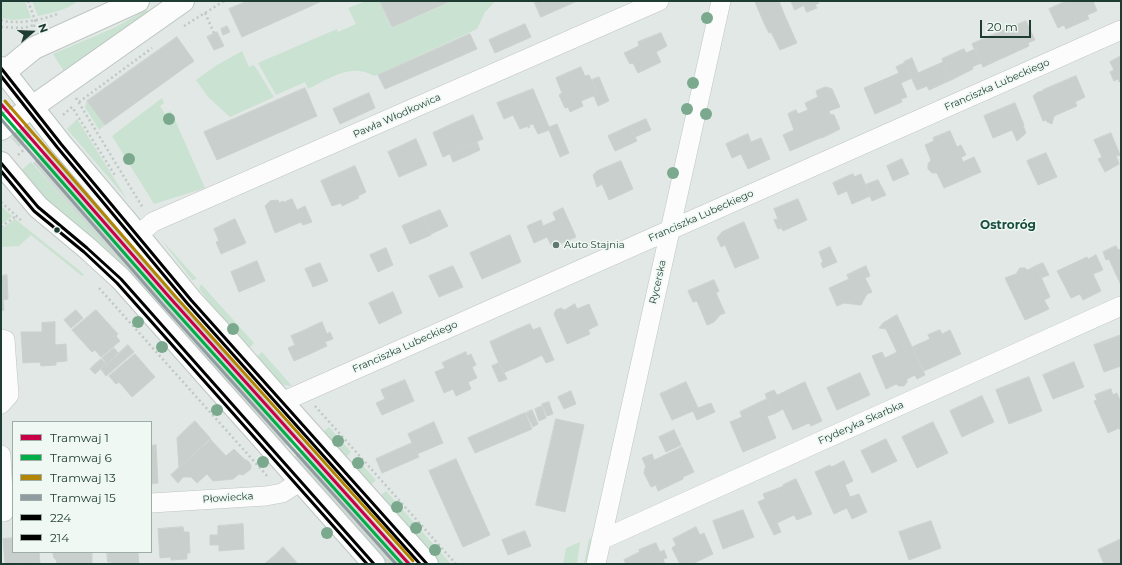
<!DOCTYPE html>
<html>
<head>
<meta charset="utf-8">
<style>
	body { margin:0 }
	#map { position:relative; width:1122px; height:565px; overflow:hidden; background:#e2e8e5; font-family:Montserrat,sans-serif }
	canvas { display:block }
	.frame { position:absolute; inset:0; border:2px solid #1f3c34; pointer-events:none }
	.legend { position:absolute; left:12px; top:421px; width:140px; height:132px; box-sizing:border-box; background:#eff8f3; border:1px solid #9cada7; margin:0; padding:5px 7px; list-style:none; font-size:12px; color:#1f3c34 }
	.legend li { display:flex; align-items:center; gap:8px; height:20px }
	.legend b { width:20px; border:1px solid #9cada7 }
	.north { position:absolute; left:12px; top:12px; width:40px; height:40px; -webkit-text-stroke:3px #eff8f3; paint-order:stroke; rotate:71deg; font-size:11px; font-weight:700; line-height:16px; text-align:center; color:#1f3c34 }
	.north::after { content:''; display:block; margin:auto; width:14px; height:18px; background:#1f3c34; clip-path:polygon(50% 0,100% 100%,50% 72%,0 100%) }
	.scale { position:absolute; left:980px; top:20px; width:51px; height:18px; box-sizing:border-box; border:2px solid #1f3c34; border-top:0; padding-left:5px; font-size:12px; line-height:14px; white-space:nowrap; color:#1f3c34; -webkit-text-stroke:3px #eff8f3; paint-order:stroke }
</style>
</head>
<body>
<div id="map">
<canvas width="1122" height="565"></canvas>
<div class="frame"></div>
<ul class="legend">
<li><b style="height:5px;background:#ca0047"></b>Tramwaj 1</li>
<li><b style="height:5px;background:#00ad46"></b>Tramwaj 6</li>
<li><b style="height:5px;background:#b18506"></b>Tramwaj 13</li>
<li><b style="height:5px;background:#919ca0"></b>Tramwaj 15</li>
<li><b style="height:5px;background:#000"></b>224</li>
<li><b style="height:5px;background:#000"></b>214</li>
</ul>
<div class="north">N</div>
<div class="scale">20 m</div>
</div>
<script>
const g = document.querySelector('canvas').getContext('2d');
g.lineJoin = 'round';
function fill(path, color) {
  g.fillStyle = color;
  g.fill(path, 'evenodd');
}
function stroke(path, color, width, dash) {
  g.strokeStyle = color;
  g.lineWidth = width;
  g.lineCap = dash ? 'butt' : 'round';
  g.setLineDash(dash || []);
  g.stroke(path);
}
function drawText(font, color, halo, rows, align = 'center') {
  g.font = font + ' Montserrat,sans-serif';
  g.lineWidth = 3;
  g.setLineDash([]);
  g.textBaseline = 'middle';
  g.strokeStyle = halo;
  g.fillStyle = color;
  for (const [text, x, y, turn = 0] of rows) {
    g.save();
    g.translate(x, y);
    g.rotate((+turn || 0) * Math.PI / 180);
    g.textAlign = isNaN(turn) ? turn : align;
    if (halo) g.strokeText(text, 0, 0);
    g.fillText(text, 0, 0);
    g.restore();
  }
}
const built = new Path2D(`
	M25,126L36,136L34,137L32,135L19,147L11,138Z
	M47,149L299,434L284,447L118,262L33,163L46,151L45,150Z
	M309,445L415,564H388L293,458Z`);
const green = new Path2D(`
	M1,1H25L31,18L13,20L1,18Z
	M32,1H78C67,10 51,13 38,16Z
	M366,1H379L391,28L453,1H495L490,7L485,12L477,29L374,76C352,62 328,79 308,89L305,82L276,95L258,63L337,29L338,32L356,24L348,8Z
	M146,10L148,11V14L65,73L53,54L116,27Z
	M242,51L249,67L254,65L274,97L230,117L208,97L196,80L217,65Z
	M162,98L164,103L160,106L165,114L171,111L205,188L154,204L112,136Z
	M87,101L105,125L99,130L85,107Z
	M77,119L127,199L67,129Z
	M31,162L118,260V262L47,203L19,172Z
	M1,206L12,216L1,225Z
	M15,219L80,271L84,275L82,276L31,235L19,246L1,247V229Z
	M160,238L197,279L192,280Z
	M201,284L254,343L250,347H245L199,289Z
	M262,352L292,386C277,387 267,370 258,360V356Z
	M329,427L351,452L347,456H342L322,433Z
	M356,458L376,480L372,484H368L352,467V462Z
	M386,491L451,564H439L381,499V495Z
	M593,537L588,564H584L589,539Z
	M580,542L577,564H563L566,548Z`);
const building = new Path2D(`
	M248,1H322L242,37L229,9Z
	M380,1H451L392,27Z
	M534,1H577L541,17Z
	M759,1H779L784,14L764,23L755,2Z
	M791,1H802L804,5L795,10Z
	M802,1H818L819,3L815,5L817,8L807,12Z
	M1067,1L1077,24L1066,29L1064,25L1058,28L1049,9Z
	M1067,1H1093L1097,11L1087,15L1089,19L1077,24Z
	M784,14L797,43L780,50L771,32L769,33L764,23Z
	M1026,21L1035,40L1028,43L1029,46L983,67L972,44Z
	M525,24L531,37L495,53L489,40Z
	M227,26L230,32L223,35L221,29Z
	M217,32L224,46L214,50L207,37Z
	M661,33L667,46L656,52L661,62L638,73L633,63L630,64L624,53L639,46L638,42Z
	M470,34L477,49L385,89L378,75Z
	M177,37L194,61L105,125L87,101Z
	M964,49L966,53L975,49L981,63L972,67L973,69L951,80L942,59Z
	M1121,56V81L1119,82L1118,79L1114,81L1110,72L1114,70L1110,62Z
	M912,58L918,73L943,62L951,80L929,90L927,86L917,90L904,62Z
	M905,63L912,78L901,83L907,97L901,99L902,102L875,114L864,88L899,73L896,67Z
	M581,67L585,76L589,75L598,94L581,101L583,106L570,112L568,107L565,108L559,95L562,93L556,78Z
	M1076,76L1085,97L1075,102L1077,106L1054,116L1052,124L1047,122L1046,120L1043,121L1033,96L1038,92L1043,91V90Z
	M599,77L609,101L598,106L594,96L598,94L592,80Z
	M826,87L832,89L840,107L829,111L830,114L834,115L840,129L822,138H820L805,103L818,97L816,91Z
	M305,88L317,116L217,160L204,132Z
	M533,89L549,127L557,124L569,153L560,157L549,130L538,134L533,124L529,125L530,127L528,128V126L520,129L513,115L504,119L497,103Z
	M369,93L375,108L340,124L333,109Z
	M1015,103L1024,125H1023L1026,133L1017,141L1012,130L993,138L984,116Z
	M796,110L798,114L808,110L820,138L790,151L783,135L794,130L788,114Z
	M473,115L483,139L463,148L452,124Z
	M646,119L651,130L635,137L630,126Z
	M452,124L463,148L443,157L433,133Z
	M630,126L637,141L615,151L608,136Z
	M950,131L957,147L961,145L966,155L961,157L963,162L974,157L981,172L944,188L937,173H932L928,169V164L931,160L925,145L934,141L933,138Z
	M1111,133L1120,155L1116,156L1119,164L1105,172L1098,159L1102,157L1094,140Z
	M748,134L751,142L761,138L770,159L748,169L741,154L732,158L726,144Z
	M416,139L427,165L399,177L388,152Z
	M477,142L480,150L467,156L463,148Z
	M463,148L467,156L453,162L450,154Z
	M1046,153L1057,177L1038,185L1027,161Z
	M902,159L909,174L893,181L887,166Z
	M621,161L633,189L609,200L602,184L597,187L593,175L597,171Z
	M355,166L366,192L358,196L359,198L342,206L341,203L332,206L321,181Z
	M853,174L854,177L861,174L870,196L852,204L847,191L838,195L833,183Z
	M878,180L886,195L872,201L865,185Z
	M292,199L297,210L305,206L312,222L303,225L301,222L275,233L265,206L270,201L278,200L279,203L283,201L284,202Z
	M798,199L807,220L783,231L774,209Z
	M563,208L576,237L552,247L547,237L534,243L527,226L541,220L543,226L556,220L553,213Z
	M440,210L448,226L431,234L423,217Z
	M423,217L431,235L410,244L402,226Z
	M235,219L246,243L221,254L216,242L219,241L214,229Z
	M778,219L782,228L778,229L774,220Z
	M744,222L759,258L735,268L725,245L721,247L717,238L722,232Z
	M510,235L521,262L482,279L470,253Z
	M1116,246L1118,250L1121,249L1120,283L1109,259L1106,260L1103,252Z
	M830,247L837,262L823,268L821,263L823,262L819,252Z
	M386,248L393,265L378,272L370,255Z
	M1096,255L1103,270L1093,274L1101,291L1083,300L1080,294L1071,298L1057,271L1087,257L1088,259Z
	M257,261L265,281L239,292L231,272Z
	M320,263L328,281L313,287L305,269Z
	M1043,263L1049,275L1041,278L1036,266Z
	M453,266L463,287L439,297L429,276Z
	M866,266L870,276L865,278L872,292L867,294L861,305L844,303L837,306L829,288L849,279L847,275Z
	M1036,266L1050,297L1044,300L1049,309L1025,320L1005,278L1016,274L1020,268H1025L1027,270Z
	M7,275L8,299L3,300L4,310L1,311V276Z
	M714,280L719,291L716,293L725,313L720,315L714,322L707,325L697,301L693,302L688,291Z
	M393,292L402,313L379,324L369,303Z
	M575,304L577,309L589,304L598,325L588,330L590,334L567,344L554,314L556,310L561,308L564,310Z
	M76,310L83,318L71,328L64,320Z
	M96,310L118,334L116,336L120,341L101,357L95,350L92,352L72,330Z
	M897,315L925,375L917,379L915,375L907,379V382L904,386H899L896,384L886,389L872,356L882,352L885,358L897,352L886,329L879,328L883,323Z
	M55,322V345L66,344L67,361L56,362V365L41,366L40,362L23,363L21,332H42V323Z
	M322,322L327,334L330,332L333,339L325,342L327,346L312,353L303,331Z
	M530,324L533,330L540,327L554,360L546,363L542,355L530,361L516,330Z
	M516,330L530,361L517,367L503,336Z
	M940,330L942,334L950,330L961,354L924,371L912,347L930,339L928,335Z
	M303,331L312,353L294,361L288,348L295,345L291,336Z
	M1121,335V366L1104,372L1094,345Z
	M503,336L517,367L503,373L490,342Z
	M128,345L134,352L106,376L101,369Z
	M114,348L119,354L107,364L102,358Z
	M466,352L467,356L471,354L476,365L472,367L477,378L468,382L471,389L456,396L453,389L444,393L435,372L445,368L442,363Z
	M135,354L155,377L132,397L119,382L116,384L109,376Z
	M101,359L106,364L95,374L90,369Z
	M1074,362L1084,387L1053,399L1043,375Z
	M499,363L507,379L499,382L492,366Z
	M860,373L870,395L837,410L827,388Z
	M1029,377L1042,411L1009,424L996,390Z
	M405,380L414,401L382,415L376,403L385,399L381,390Z
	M686,382L698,408L711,403L715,412L697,420L693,411L672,420L660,394Z
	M805,382L822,421L811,426L809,423L793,430L783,409L774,414L765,394L774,390L777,395Z
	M1111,389L1113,395L1117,393L1121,403V429L1120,430L1119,428L1108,433L1094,401L1097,400L1095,395Z
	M571,391L576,404L564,409L558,397Z
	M982,396L994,422L962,437L950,411Z
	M767,399L774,414L767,416L776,438L743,452L730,422L742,417L740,412Z
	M549,402L553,414L547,416L542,404Z
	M542,406L546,418L539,421L535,409Z
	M532,410L538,424L533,427L526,413Z
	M525,413L532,429L475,453L468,438Z
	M556,419L584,425L565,512L536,505Z
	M195,421L211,439L179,468L177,438Z
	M434,422L443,443L417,454L408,434Z
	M933,422L948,453L917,468L902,437Z
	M674,430L681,445L666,452L659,437Z
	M210,439L226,456L234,449L244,459L248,461L251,465V469L243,475L239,474L233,479L213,481L207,474L197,483L191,477H183L178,483L171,475Z
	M886,439L897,461L872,473L861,451Z
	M412,443L419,457L382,473L376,459Z
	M156,445L158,483L151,484V446Z
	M682,447L694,472L683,477V479L658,491L656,485L651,487L644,473L645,468L646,467L642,458L652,454L654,460Z
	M456,459L490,535L463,547L429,471Z
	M844,461L853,481L845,485L850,497L859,494L867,512L852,519L847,508L834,514L815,472L830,465L831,467Z
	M796,479L812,514L797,520L794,515L777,523L781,532L774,535L758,502L765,499L763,494L784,486L783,485Z
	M743,510L754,537L723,549L713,521Z
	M931,521L941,548L909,560L899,532Z
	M243,524L244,549L219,551V545H210V535H218V526Z
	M183,527L184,532H189L190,553H187V559L171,560V557L160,558L158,529Z
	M696,527L700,535L704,533L713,554L692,564H680L672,548L676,545L673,539Z
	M525,531L531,546L508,555L502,540Z
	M13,538V552H21L22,564H5L3,539Z
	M1121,539V564H1104L1098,550Z
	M656,543L660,552L664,550L667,558L663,559L665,564H646L639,550Z
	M283,547L298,564H264L275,555Z
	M21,552H39L40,563L22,564Z
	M53,552H92V563L56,564L57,561L54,558Z
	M107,552H143L138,553L139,564H111V562H108Z
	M640,552L646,564H626L624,560Z`);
const path = new Path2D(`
	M28,1L35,20L34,27
	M205,13L214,33
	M1,20C15,25 43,20 57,14
	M184,26L224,1
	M1,27L23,28L34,25
	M76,98L143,208
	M79,102L152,48
	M63,115L72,107L116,177
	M18,155L34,141
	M1,202L23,222
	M1,227L16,216
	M99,288L269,478
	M315,406L456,564`);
const street = new Path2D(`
	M138,235L153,222L659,1
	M1,339L5,340L9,395L1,404
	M282,402L1121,30
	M1,455L4,512
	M151,503L266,496L282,493L301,481
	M601,540L1121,306
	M596,564L721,1`);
const secondary = new Path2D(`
	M1,68L61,144L138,235L191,300L224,336L282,402L427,564
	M1,75L34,48L138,1
	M1,129L183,1
	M1,163L38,207L87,248L121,279L374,564`);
const bus1 = new Path2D(`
	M1,68L61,144L191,300L427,564
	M1,163L38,207L87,248L121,279L374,564`);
const bus2 = new Path2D(`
	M1,76L57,147L187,303L420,564
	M1,171L34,211L84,252L117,283L367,564`);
const tram1 = new Path2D(`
	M1,104L171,299L409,564`);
const tram2 = new Path2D(`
	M1,112L167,302L402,564`);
const tram3 = new Path2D(`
	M5,101L175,296L413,561`);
const tram4 = new Path2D(`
	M1,119L164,306L396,564`);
const trees = [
	[707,18],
	[693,83],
	[687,109],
	[706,114],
	[169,119],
	[129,159],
	[673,173],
	[138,322],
	[233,329],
	[162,347],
	[217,410],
	[338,441],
	[263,462],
	[358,463],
	[397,507],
	[416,528],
	[327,533],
	[435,550]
];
const markers = [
	[57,230,3.5,"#1f3c34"],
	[556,245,4,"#637872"]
];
const streetNames = [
	["Franciszka Lubeckiego",997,85,-24],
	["Pawła Włodkowica",397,116,-24],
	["Franciszka Lubeckiego",701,216,-24],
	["Rycerska",658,282,-77],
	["Franciszka Lubeckiego",405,347,-24],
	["Fryderyka Skarbka",861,423,-24],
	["Płowiecka",228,498,-4]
];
const poiNames = [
	["Auto Stajnia",564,245]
];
const quarterNames = [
	["Ostroróg",1008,225]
];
fill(built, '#cfdad5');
fill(green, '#cae2d1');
fill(building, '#c9cfcd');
stroke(building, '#cbd1ce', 1);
stroke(street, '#bfc5c2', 20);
stroke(secondary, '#bdc6c2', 24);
stroke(path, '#bfc8c6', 2.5, [2, 3]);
stroke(street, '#fbfcfb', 19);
stroke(secondary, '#fbfcfb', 22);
stroke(bus1, '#000', 3);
stroke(bus2, '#000', 3);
stroke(tram1, '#ca0047', 3);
stroke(tram2, '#00ad46', 3);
stroke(tram3, '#b18506', 3);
stroke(tram4, '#919ca0', 3);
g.fillStyle = '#7ba98e';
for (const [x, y] of trees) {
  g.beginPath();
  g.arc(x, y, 6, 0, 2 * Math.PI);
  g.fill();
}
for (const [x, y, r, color] of markers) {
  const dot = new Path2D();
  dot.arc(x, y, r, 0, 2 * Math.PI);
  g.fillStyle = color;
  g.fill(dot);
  stroke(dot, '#eff8f3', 1.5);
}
drawText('10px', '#1f3c34', '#eff8f3', streetNames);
drawText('10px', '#1f3c34', '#eff8f3', poiNames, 'left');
drawText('bold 12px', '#1a4f42', '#eff8f3', quarterNames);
</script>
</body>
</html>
